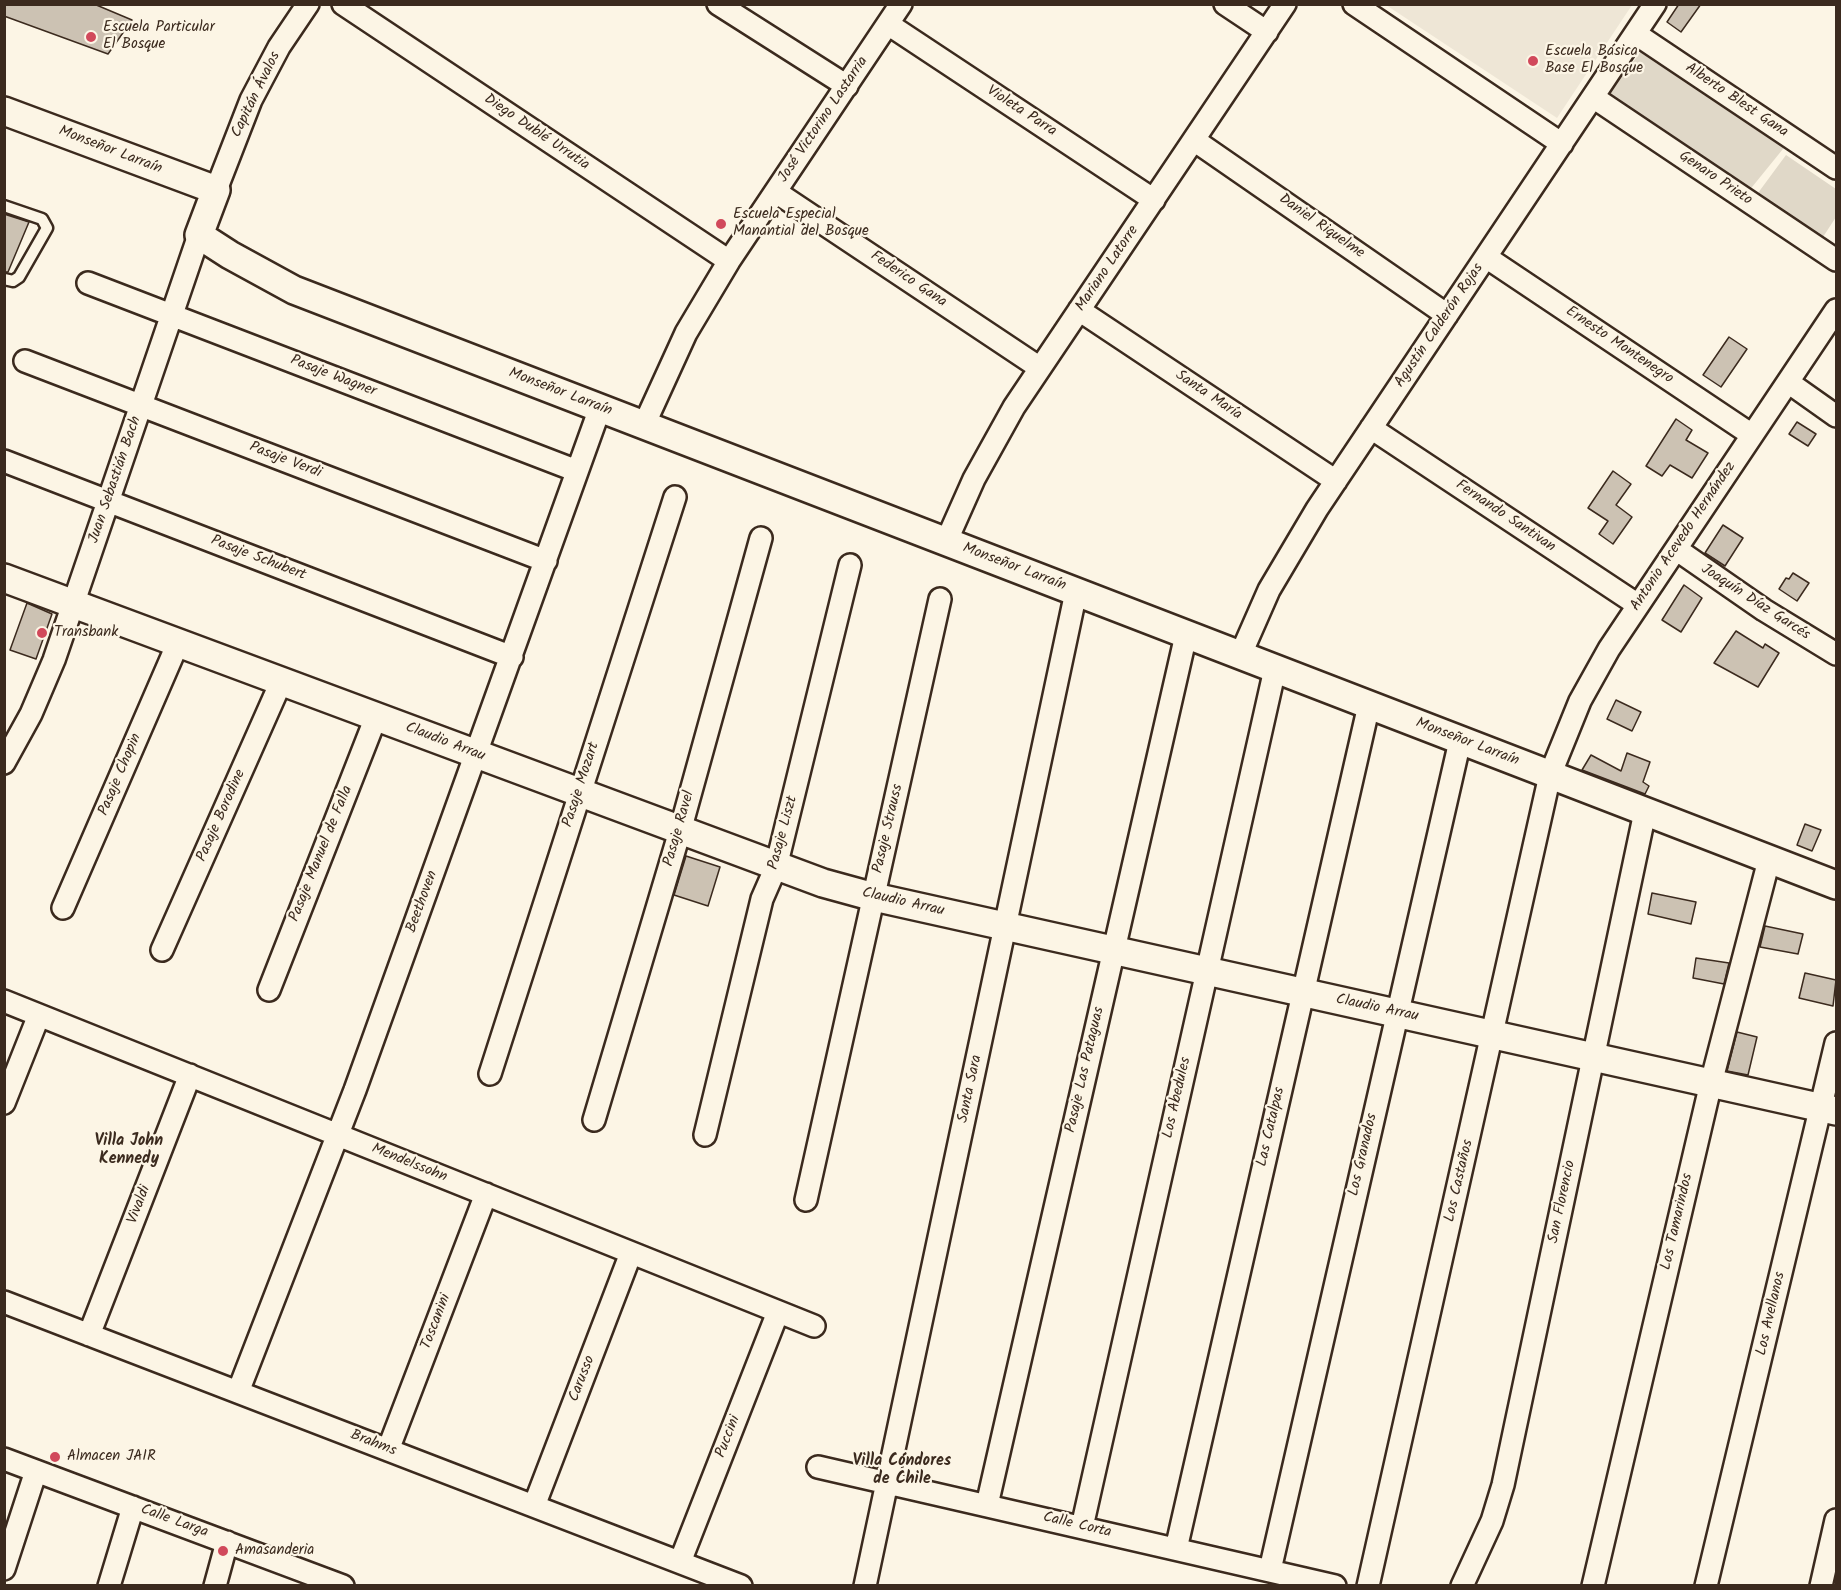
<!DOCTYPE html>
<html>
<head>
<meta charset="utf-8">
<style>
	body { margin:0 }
	#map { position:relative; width:1841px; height:1590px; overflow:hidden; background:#fcf5e5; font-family:Kalam,sans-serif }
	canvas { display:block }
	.frame { position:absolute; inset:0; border:6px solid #3b2a1e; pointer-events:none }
</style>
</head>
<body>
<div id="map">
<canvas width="1841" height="1590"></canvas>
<div class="frame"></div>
</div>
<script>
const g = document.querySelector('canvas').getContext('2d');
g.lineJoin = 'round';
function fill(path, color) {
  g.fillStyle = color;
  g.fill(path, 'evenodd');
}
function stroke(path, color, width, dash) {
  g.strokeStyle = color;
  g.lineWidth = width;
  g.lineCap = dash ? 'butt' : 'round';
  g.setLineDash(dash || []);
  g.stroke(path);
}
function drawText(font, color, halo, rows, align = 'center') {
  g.font = font + ' Kalam,sans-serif';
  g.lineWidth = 4.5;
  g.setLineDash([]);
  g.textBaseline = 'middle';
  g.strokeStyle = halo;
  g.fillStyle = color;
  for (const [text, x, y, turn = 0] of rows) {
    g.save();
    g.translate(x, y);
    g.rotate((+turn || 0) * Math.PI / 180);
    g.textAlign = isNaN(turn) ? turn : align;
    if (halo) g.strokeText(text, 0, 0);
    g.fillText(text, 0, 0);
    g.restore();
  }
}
const built = new Path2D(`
	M1386,5H1632L1557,118Z`);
const green = new Path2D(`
	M1642,50L1787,144L1748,192L1609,94Z
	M1786,155L1836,189V217L1823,237L1758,193Z`);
const building = new Path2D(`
	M4,4H94L132,20L108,54L4,16Z
	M1679,4H1701L1681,32L1667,22Z
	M4,214L29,222L8,272H4Z
	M1729,337L1747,349L1721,387L1703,375Z
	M1676,419L1692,430L1686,440L1708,453L1692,478L1670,465L1662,476L1646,466Z
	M1797,422L1816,434L1808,446L1789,434Z
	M1613,471L1631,484L1616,505L1632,517L1613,544L1599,534L1608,521L1588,508Z
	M1723,525L1743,538L1725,566L1705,553Z
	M1793,573L1809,583L1797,601L1779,589L1786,578L1789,579Z
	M1684,585L1702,598L1681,632L1662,620Z
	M27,603L52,614L36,659L10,650Z
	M1736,631L1763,648L1765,644L1779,653L1758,687L1714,663Z
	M1616,700L1641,712L1632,731L1607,719Z
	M1627,753L1650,762L1643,782L1649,786L1645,794L1582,770L1591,755L1621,771Z
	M1805,824L1821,830L1812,851L1797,845Z
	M686,856L720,867L708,906L674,895Z
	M1652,893L1696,902L1691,924L1648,914Z
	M1765,926L1803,934L1798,954L1760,947Z
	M1696,958L1729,963L1724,984L1693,978Z
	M1805,973L1836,980L1833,1006L1799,998Z
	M1737,1032L1757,1037L1748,1075L1727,1071Z`);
const service = new Path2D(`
	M4,206L42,219L47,228L19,277L13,281L4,279`);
const minor = new Path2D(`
	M343,4L729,261
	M718,4L847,86
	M1225,4L1267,32
	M1354,4L1562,144
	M888,24L1154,200
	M1636,34L1836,168
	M1593,97L1836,260
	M1194,140L1447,315
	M216,190L251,100L279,47L308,4
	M776,192L1040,368
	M1486,257L1752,435
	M88,283L577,471
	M1079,310L1336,481
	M25,361L546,561
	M1788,382L1836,416
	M644,425L686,333L729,261L901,4
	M1371,428L1638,605
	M4,461L512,657
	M946,542L974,479L1014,407L1285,4
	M1676,549L1764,610L1836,654
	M1240,656L1269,590L1317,509L1655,4
	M4,763L31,714L54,660L199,235
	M63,908L178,643
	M162,950L281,682
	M269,990L376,717
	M4,1001L814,1326
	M490,1074L675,497
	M4,1103L39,1015
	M594,1120L680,831L761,538
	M705,1135L762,899L776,867L850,565
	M806,1200L940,599
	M4,1302L741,1586
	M89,1335L190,1075
	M238,1392L355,1090L600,408
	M388,1450L486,1194
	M4,1459L343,1586
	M818,1467L1335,1586
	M987,1505L1186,635
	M534,1506L631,1253
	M1082,1527L1275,669
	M1176,1549L1369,705
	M680,1562L778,1312
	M4,1569L36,1471
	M1270,1570L1460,741
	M109,1586L133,1507
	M215,1586L227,1542
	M865,1586L1076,592
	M1368,1586L1550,775L1580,701L1609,649L1836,310
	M1462,1586L1492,1521L1503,1485L1645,812
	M1593,1586L1711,1083L1769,860
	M1706,1586L1836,1043
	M1821,1586L1836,1520`);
const tertiary = new Path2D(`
	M4,111L216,190L199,235L230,255L294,290L1836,885
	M4,578L823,883L874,897L1836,1111`);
const markers = [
	[91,37,6,"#d1495b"],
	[1533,61,6,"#d1495b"],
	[721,224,6,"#d1495b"],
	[42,633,6,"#d1495b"],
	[55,1457,6,"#d1495b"],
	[223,1551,6,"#d1495b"]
];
const poiNames = [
	["Escuela Particular",103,28],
	["El Bosque",103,45],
	["Escuela Básica",1545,52],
	["Base El Bosque",1545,69],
	["Escuela Especial",733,215],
	["Manantial del Bosque",733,232],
	["Transbank",54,633],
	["Almacen JAIR",67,1457],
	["Amasanderia",235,1551]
];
const streetNames = [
	["Capitán Ávalos",257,95,-64],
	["Alberto Blest Gana",1736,101,34],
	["Violeta Parra",1021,112,33],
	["José Victorino Lastarria",824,120,-56],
	["Diego Dublé Urrutia",536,133,34],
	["Monseñor Larraín",110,151,21],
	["Genaro Prieto",1715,179,34],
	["Daniel Riquelme",1321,227,35],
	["Mariano Latorre",1108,269,-56],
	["Federico Gana",908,280,34],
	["Agustín Calderón Rojas",1440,326,-56],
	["Ernesto Montenegro",1619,346,34],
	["Pasaje Wagner",333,377,21],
	["Monseñor Larraín",560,393,21],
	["Santa María",1208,396,34],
	["Pasaje Verdi",285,461,21],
	["Juan Sebastián Bach",116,480,-71],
	["Fernando Santivan",1505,517,34],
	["Antonio Acevedo Hernández",1684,537,-56],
	["Pasaje Schubert",258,559,21],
	["Monseñor Larraín",1014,568,21],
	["Joaquín Díaz Garcés",1755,603,33],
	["Claudio Arrau",445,743,21],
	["Monseñor Larraín",1467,743,21],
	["Pasaje Chopin",121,775,-67],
	["Pasaje Mozart",582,785,-72],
	["Pasaje Borodine",222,816,-66],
	["Pasaje Ravel",680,829,-74],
	["Pasaje Strauss",889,829,-77],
	["Pasaje Liszt",784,833,-75],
	["Pasaje Manuel de Falla",322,854,-68],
	["Beethoven",423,902,-70],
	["Claudio Arrau",903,903,13],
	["Claudio Arrau",1377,1009,12],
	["Pasaje Las Pataguas",1086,1070,-77],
	["Santa Sara",971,1089,-78],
	["Los Abedules",1178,1098,-77],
	["Las Catalpas",1272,1127,-77],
	["Los Granados",1364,1155,-77],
	["Mendelssohn",409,1164,22],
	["Los Castaños",1460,1181,-77],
	["San Florencio",1563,1202,-78],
	["Vivaldi",140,1205,-69],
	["Los Tamarindos",1678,1222,-77],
	["Los Avellanos",1772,1314,-77],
	["Toscanini",437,1322,-69],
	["Carusso",583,1379,-69],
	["Puccini",729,1437,-69],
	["Brahms",373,1444,21],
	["Calle Larga",174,1522,20],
	["Calle Corta",1077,1526,13]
];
const neighbourhoodNames = [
	["Villa John",129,1142],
	["Kennedy",129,1160],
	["Villa Cóndores",902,1462],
	["de Chile",902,1480]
];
fill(built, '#eee6d6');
fill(green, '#e0d8c8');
fill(building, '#ccc2b3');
stroke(building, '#3b2a1e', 1.5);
stroke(service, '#3b2a1e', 15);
stroke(minor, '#3b2a1e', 26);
stroke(tertiary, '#3b2a1e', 32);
stroke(service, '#fcf5e5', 10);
stroke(minor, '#fcf5e5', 21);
stroke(tertiary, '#fcf5e5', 27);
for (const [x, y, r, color] of markers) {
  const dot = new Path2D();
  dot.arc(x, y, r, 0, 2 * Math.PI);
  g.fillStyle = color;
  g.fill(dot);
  stroke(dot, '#fcf5e5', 2);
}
drawText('15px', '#3b2a1e', '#fcf5e5', poiNames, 'left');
drawText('15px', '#3b2a1e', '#fcf5e5', streetNames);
drawText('bold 16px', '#3b2a1e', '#fcf5e5', neighbourhoodNames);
</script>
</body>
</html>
